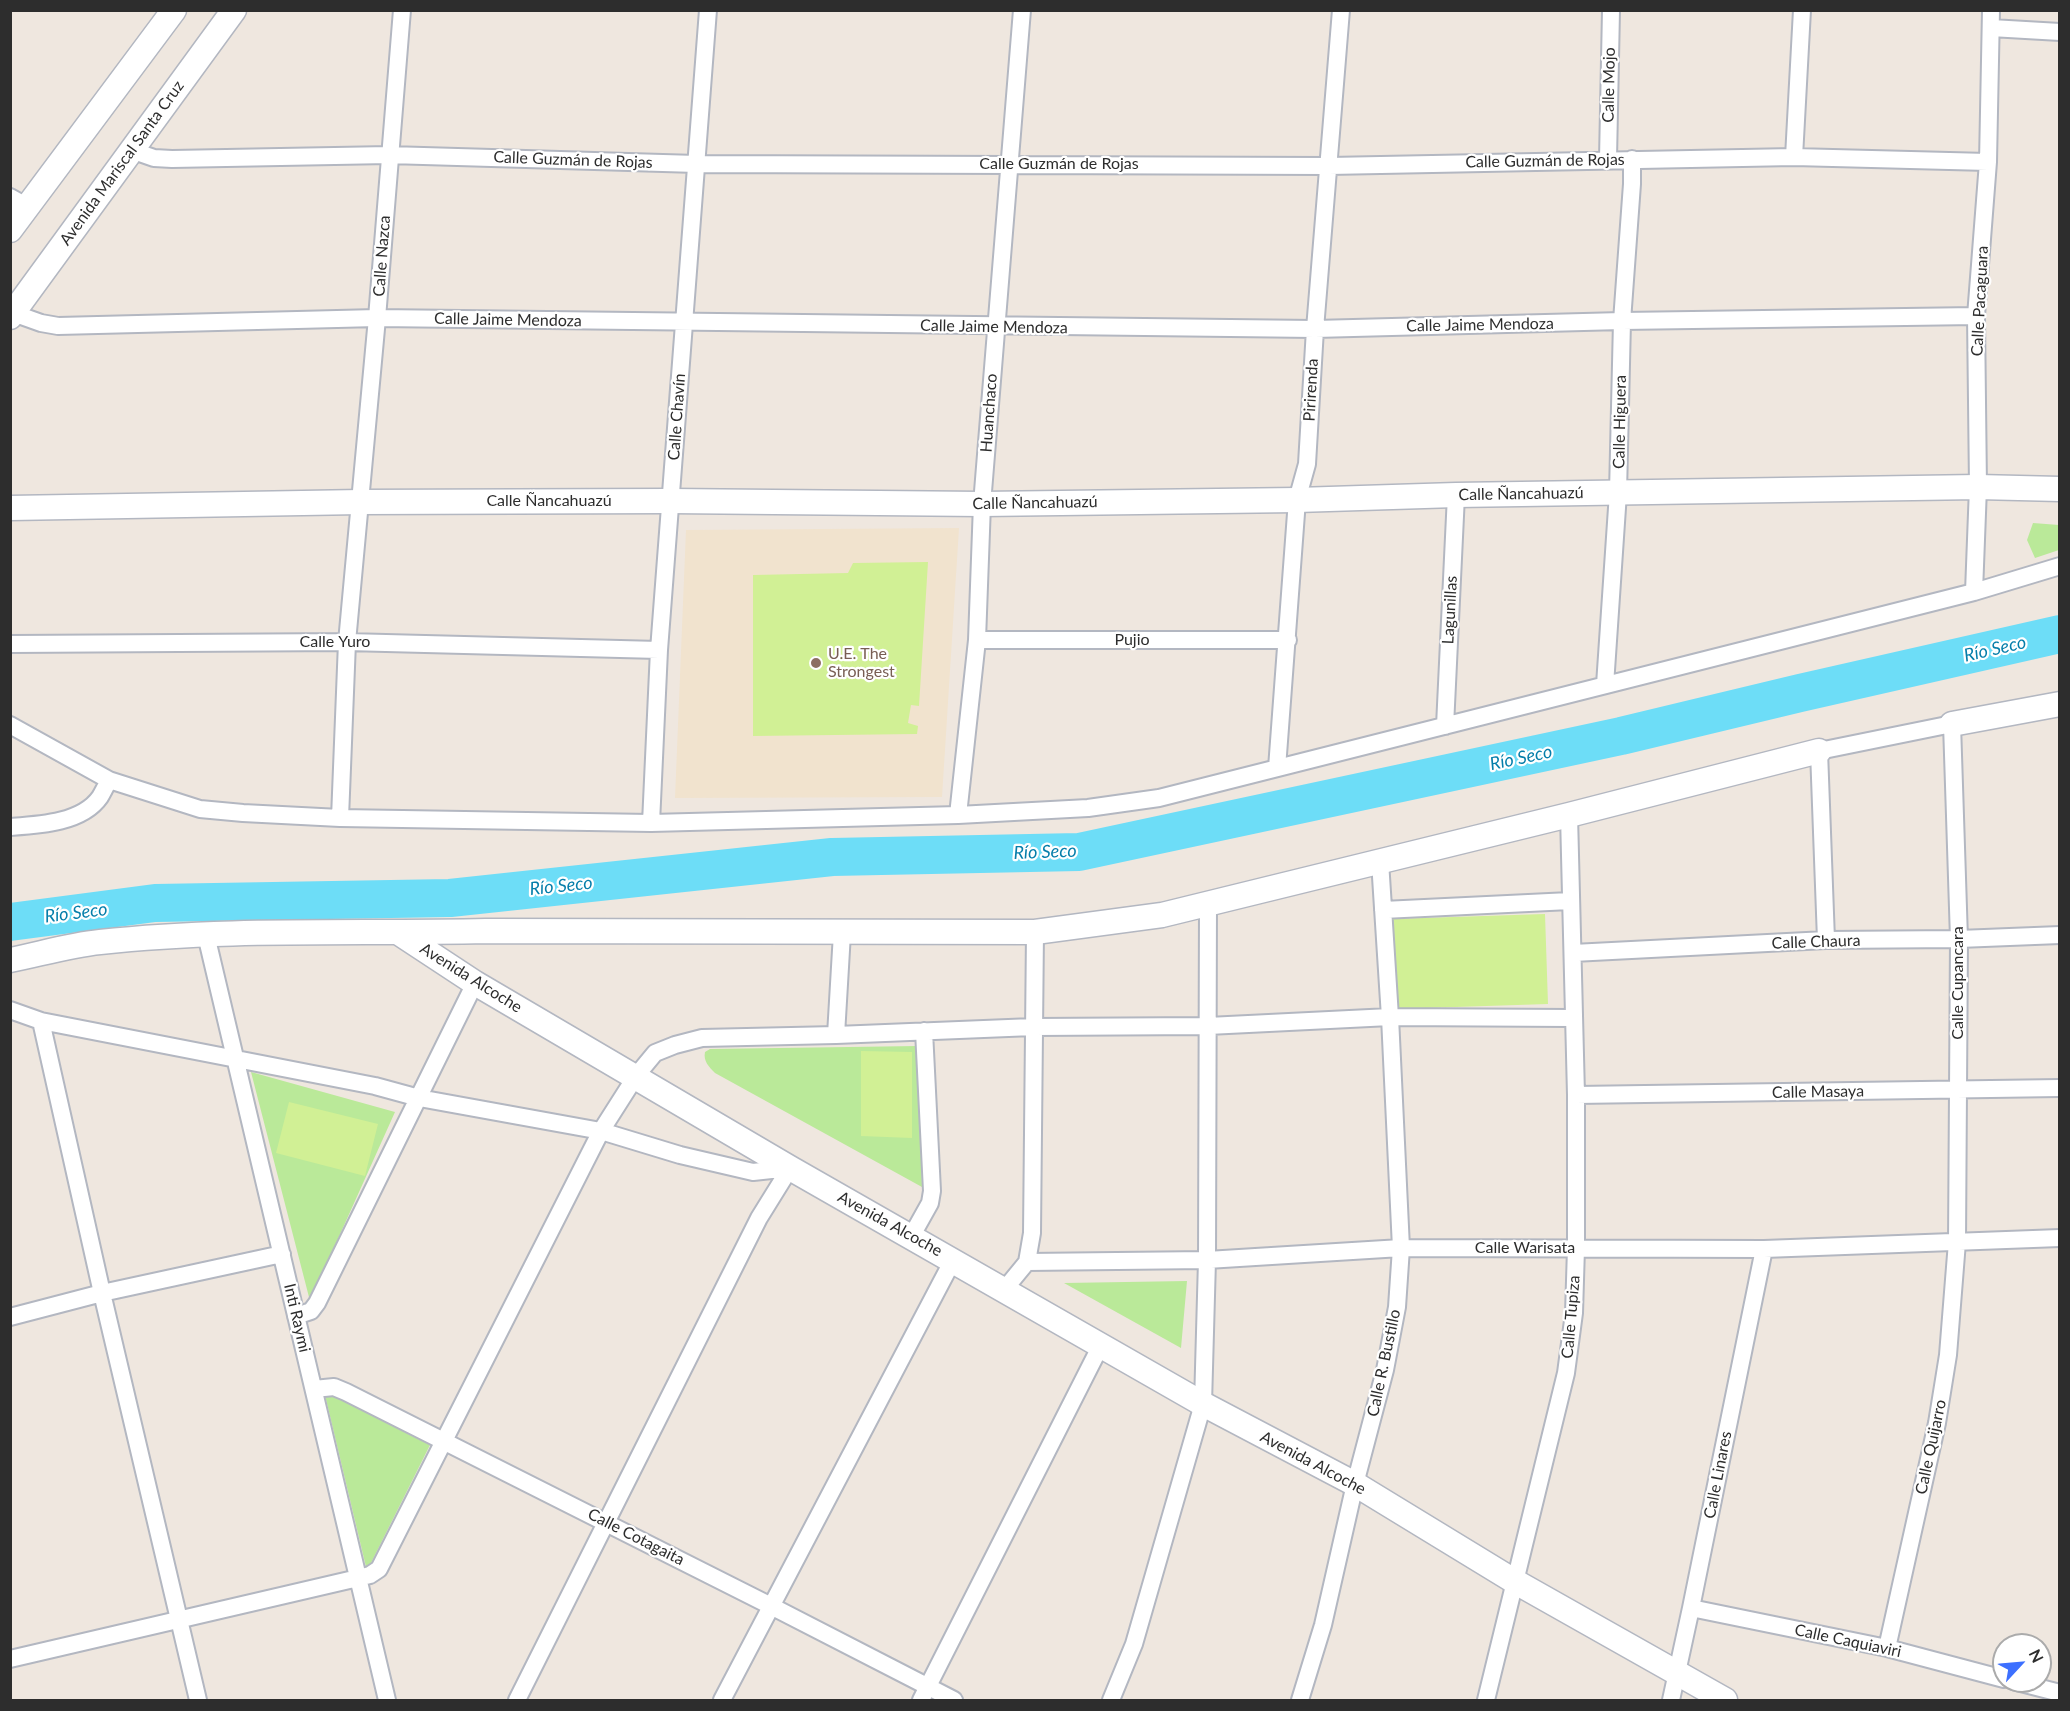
<!DOCTYPE html>
<html>
<head>
<meta charset="utf-8">
<style>
	body { margin:0 }
	#map { position:relative; width:2070px; height:1711px; overflow:hidden; background:#efe7df; font-family:Lato,sans-serif }
	canvas { display:block }
	.frame { position:absolute; inset:0; border:12px solid #2d2d2d; pointer-events:none }
	.north { position:absolute; left:1992px; top:1633px; width:60px; height:60px; box-sizing:border-box; background:#fff; border:2px solid #ababab; border-radius:50%; rotate:64deg; font-size:16px; font-weight:700; line-height:24px; text-align:center; color:#2d2d2d }
	.north::after { content:''; display:block; margin:auto; width:21px; height:27px; background:#3d70ff; clip-path:polygon(50% 0,100% 100%,50% 72%,0 100%) }
</style>
</head>
<body>
<div id="map">
<canvas width="2070" height="1711"></canvas>
<div class="frame"></div>
<div class="north">N</div>
</div>
<script>
const g = document.querySelector('canvas').getContext('2d');
g.lineJoin = 'round';
function fill(path, color) {
  g.fillStyle = color;
  g.fill(path, 'evenodd');
}
function stroke(path, color, width, dash) {
  g.strokeStyle = color;
  g.lineWidth = width;
  g.lineCap = dash ? 'butt' : 'round';
  g.setLineDash(dash || []);
  g.stroke(path);
}
function drawText(font, color, halo, rows, align = 'center') {
  g.font = font + ' Lato,sans-serif';
  g.lineWidth = 4.5;
  g.setLineDash([]);
  g.textBaseline = 'middle';
  g.strokeStyle = halo;
  g.fillStyle = color;
  for (const [text, x, y, turn = 0] of rows) {
    g.save();
    g.translate(x, y);
    g.rotate((+turn || 0) * Math.PI / 180);
    g.textAlign = isNaN(turn) ? turn : align;
    if (halo) g.strokeText(text, 0, 0);
    g.fillText(text, 0, 0);
    g.restore();
  }
}
const education = new Path2D(`
	M959,528L942,797L675,798L686,530Z`);
const green = new Path2D(`
	M2033,523L2059,525V550L2035,558L2027,540Z
	M918,1046L922,1187L715,1073C709,1067 703,1061 705,1052L710,1049Z
	M251,1072L395,1112L310,1301Z
	M1187,1281L1181,1348L1064,1283Z
	M324,1391L430,1445L367,1571Z`);
const pitch = new Path2D(`
	M928,562L919,706L911,705L908,723L918,726L917,734L753,736V575L848,573L853,563Z
	M1545,914L1548,1004L1394,1009L1391,919Z
	M861,1051L912,1052V1138L861,1136Z
	M289,1102L378,1124L365,1176L276,1153Z`);
const river = new Path2D(`
	M10,922L155,903L450,898L832,857L1079,852L1621,736L1800,693L2060,634`);
const street = new Path2D(`
	M1991,28L2060,32
	M131,150L154,158L172,159L389,155L697,164L1329,166L1794,157L1988,162
	M1794,157L1802,10
	M1608,159L1611,10
	M10,197L28,207
	M13,313L41,323L58,326L377,318L1315,329L1622,321L1976,316
	M1974,592L1978,487L1976,316L1988,162L1991,10
	M977,640H1288
	M10,644L347,642L659,650
	M1605,685L1618,493L1622,321L1632,184V159
	M10,725L109,780L200,809L243,813L340,818L651,823L958,815L1088,808L1159,798L1974,592L2060,566
	M1445,726L1456,495
	M1277,768L1297,500L1307,464L1315,329L1341,10
	M958,815L977,640L982,504L1022,10
	M340,818L347,642L377,318L402,10
	M651,823L659,650L708,10
	M10,827C39,825 82,823 100,797C103,792 106,786 109,780
	M1383,910L1570,901
	M206,935L387,1700
	M1826,940L1819,751L1952,724L1959,939L1957,1242L1948,1355L1937,1423L1887,1648
	M1573,953L1826,940L1959,939L2060,935
	M10,1010L41,1021L375,1086L419,1098L601,1131L680,1155L753,1172L790,1168
	M41,1021L102,1293L198,1700
	M836,1035L842,933
	M1576,1095L2060,1088
	M911,1237L930,1203L932,1191L924,1031
	M1027,1262L1032,1233L1035,932
	M1004,1290L1027,1262L1207,1260L1401,1248L1764,1249L2060,1238
	M296,1316L311,1311L317,1303L475,983
	M10,1317L102,1293L282,1254
	M314,1389L334,1387L346,1392L771,1606L954,1700
	M1691,1608L1887,1648L2004,1679
	M10,1659L358,1578L370,1575L379,1569L601,1131L636,1076L655,1053L675,1045L702,1038L836,1035L1033,1027L1208,1026L1390,1017L1572,1018
	M2013,1681L2060,1693
	M517,1700L759,1218L790,1168
	M722,1700L953,1260
	M921,1700L1101,1345
	M1111,1700L1134,1644L1203,1404L1207,1260L1208,903
	M1300,1700L1323,1625L1355,1484L1385,1370L1397,1307L1401,1248L1390,1017L1380,861
	M1486,1700L1566,1373L1574,1313L1576,1248V1095L1569,815
	M1671,1700L1691,1608L1764,1249`);
const secondary = new Path2D(`
	M10,230L174,10
	M10,317L234,10
	M10,508L361,502L670,501L982,504L1297,500L1456,495L1978,487L2060,489
	M1952,724L2060,704
	M399,933L475,983L790,1168L1203,1404L1355,1484L1514,1581L1725,1700
	M10,960C40,954 70,945 100,942C228,928 357,934 486,931L1035,932L1162,915L1569,815L1819,751`);
const markers = [
	[816,663,6,"#8d6e63"]
];
const streetNames = [
	["Calle Mojo",1609,85,-89],
	["Calle Guzmán de Rojas",573,160,2],
	["Calle Guzmán de Rojas",1545,161,-1],
	["Avenida Mariscal Santa Cruz",122,163,-54],
	["Calle Guzmán de Rojas",1059,164],
	["Calle Nazca",382,256,-86],
	["Calle Pacaguara",1980,301,-87],
	["Calle Jaime Mendoza",508,320,1],
	["Calle Jaime Mendoza",1480,325,-1],
	["Calle Jaime Mendoza",994,327,1],
	["Pirirenda",1311,390,-87],
	["Huanchaco",989,413,-86],
	["Calle Chavín",677,417,-86],
	["Calle Higuera",1620,422,-89],
	["Calle Ñancahuazú",1521,494,-1],
	["Calle Ñancahuazú",549,501],
	["Calle Ñancahuazú",1035,503,-1],
	["Lagunillas",1450,610,-87],
	["Pujio",1132,640],
	["Calle Yuro",335,642],
	["Calle Chaura",1816,942,-2],
	["Avenida Alcoche",471,978,32],
	["Calle Cupancara",1958,983,-90],
	["Calle Masaya",1818,1092,-1],
	["Avenida Alcoche",890,1224,29],
	["Calle Warisata",1525,1248],
	["Calle Tupiza",1571,1317,-85],
	["Inti Raymi",297,1318,77],
	["Calle R. Bustillo",1384,1363,-78],
	["Calle Quijarro",1931,1447,-78],
	["Avenida Alcoche",1313,1463,28],
	["Calle Linares",1718,1475,-79],
	["Calle Cotagaita",636,1537,27],
	["Calle Caquiaviri",1848,1641,12]
];
const educationNames = [
	["U.E. The",828,654],
	["Strongest",828,672]
];
const waterNames = [
	["Río Seco",1995,649,-13],
	["Río Seco",1521,758,-12],
	["Río Seco",1045,852,-2],
	["Río Seco",561,886,-6],
	["Río Seco",76,913,-7]
];
fill(education, '#f1e3ce');
fill(green, '#bae999');
fill(pitch, '#d1f095');
stroke(river, '#6dddf7', 38);
stroke(street, '#b3b7c1', 20);
stroke(secondary, '#b3b7c1', 27);
stroke(street, '#fff', 16);
stroke(secondary, '#fff', 24);
for (const [x, y, r, color] of markers) {
  const dot = new Path2D();
  dot.arc(x, y, r, 0, 2 * Math.PI);
  g.fillStyle = color;
  g.fill(dot);
  stroke(dot, '#fff', 2);
}
drawText('16px', '#2d2d2d', '#fff', streetNames);
drawText('16px', '#785e54', '#fff', educationNames, 'left');
drawText('italic 18px', '#057eaa', '#fff', waterNames);
</script>
</body>
</html>
